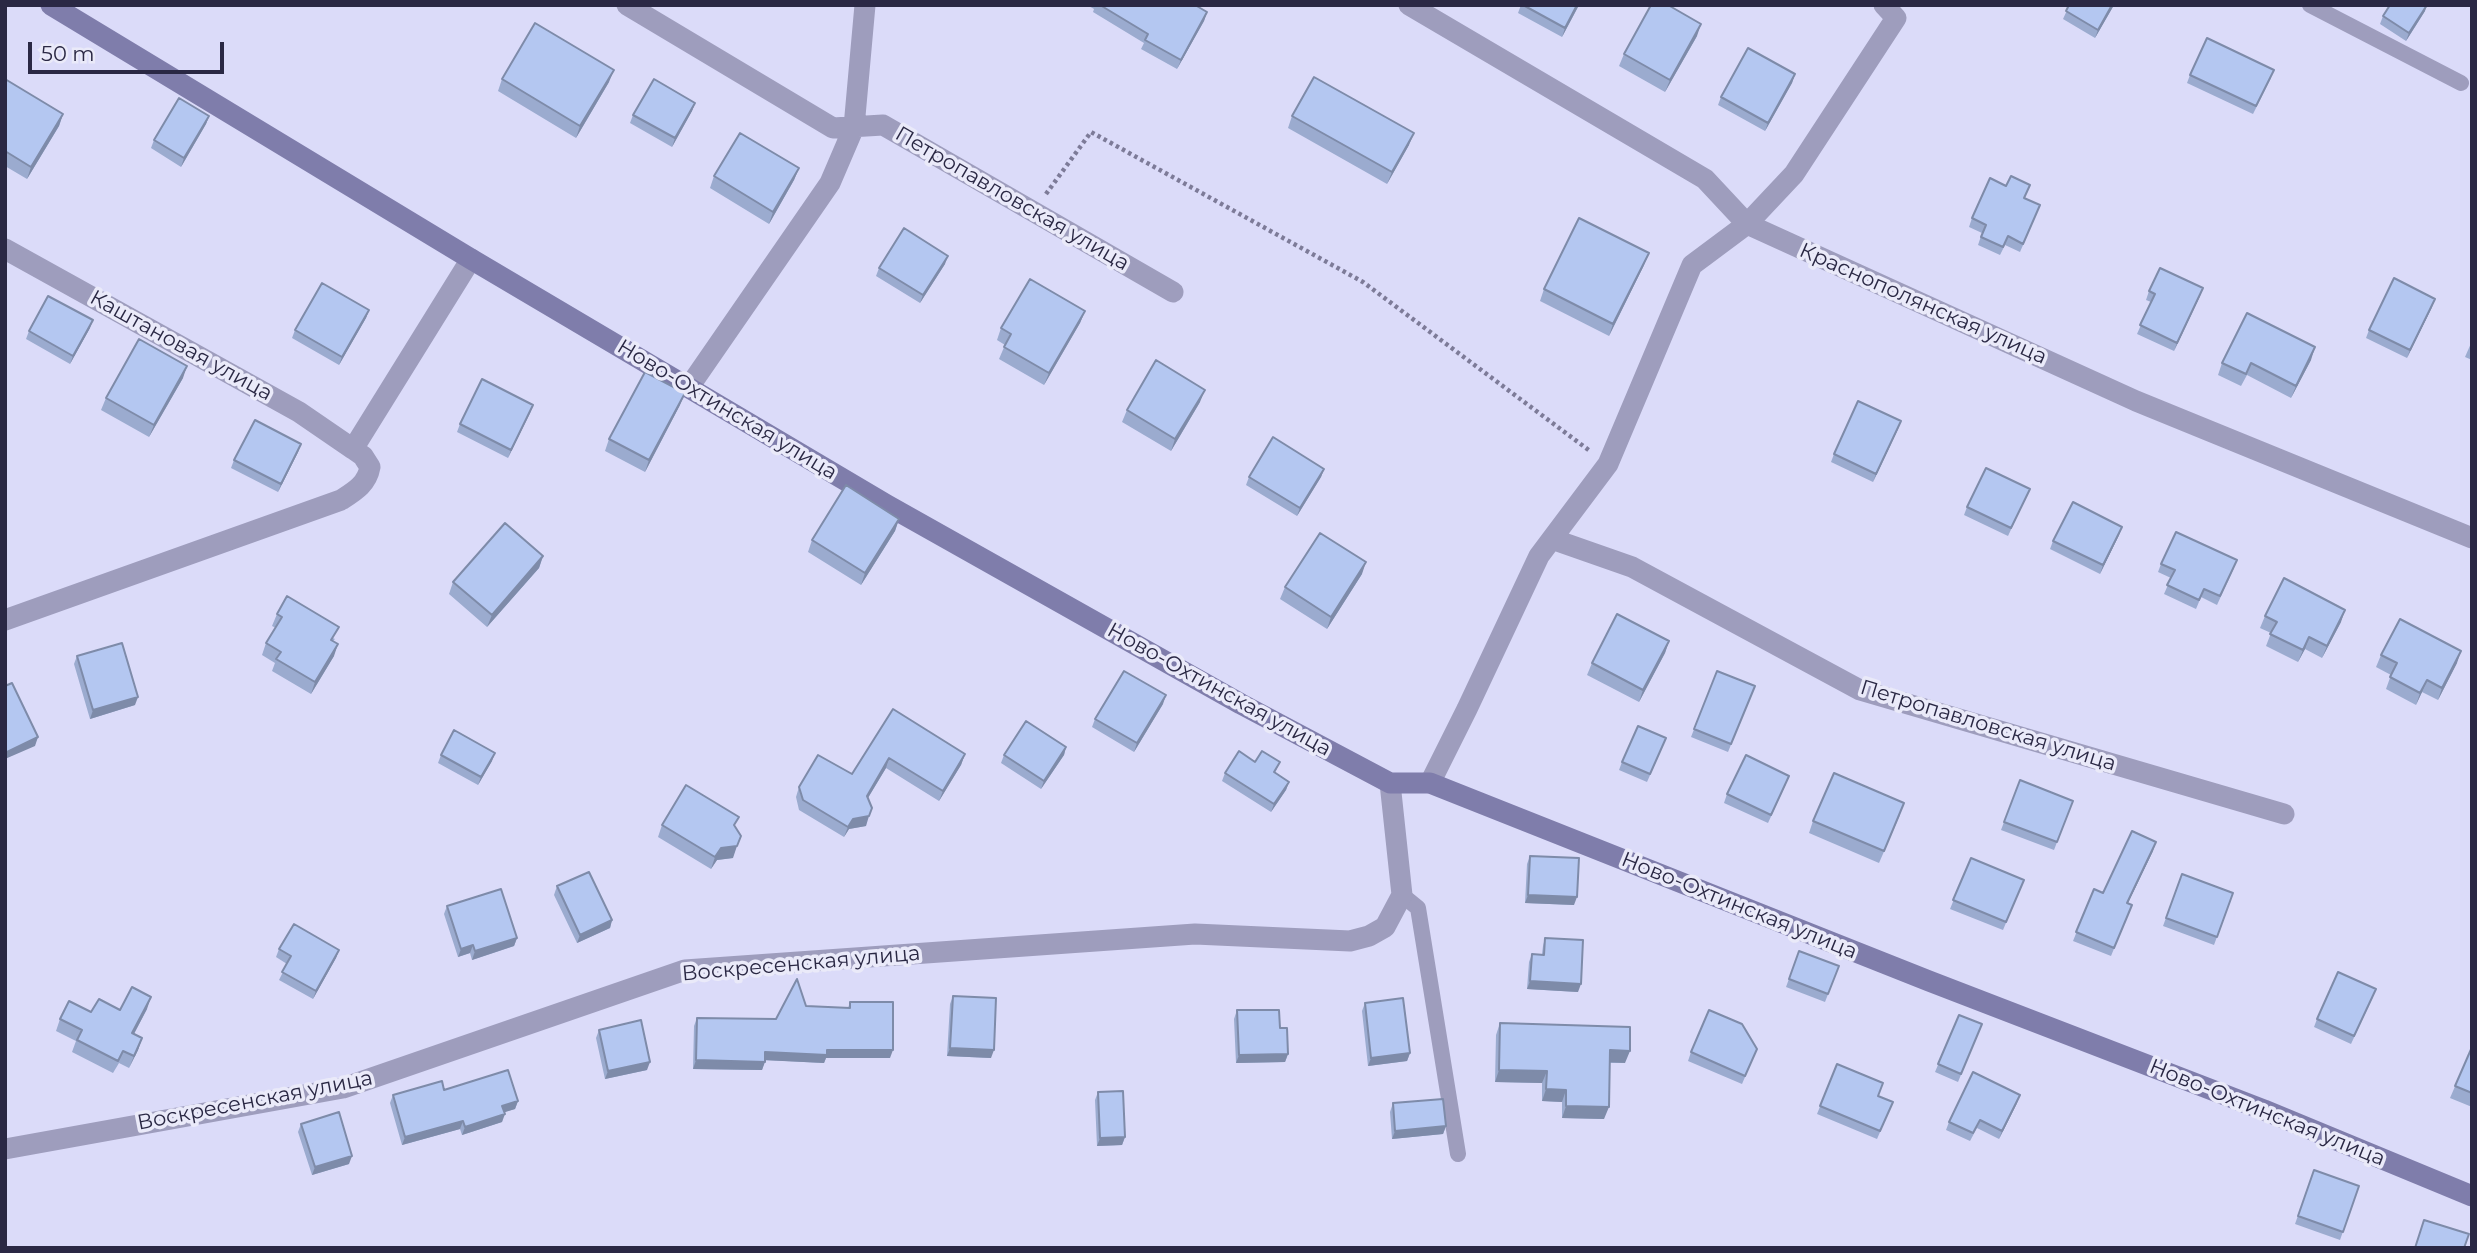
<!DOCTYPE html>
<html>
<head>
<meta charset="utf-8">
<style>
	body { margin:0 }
	#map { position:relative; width:2477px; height:1253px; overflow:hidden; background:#dbdbf9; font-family:Montserrat,sans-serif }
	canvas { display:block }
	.frame { position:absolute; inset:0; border:7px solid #2a2844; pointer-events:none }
	.scale { position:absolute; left:28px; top:42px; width:196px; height:32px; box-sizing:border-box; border:4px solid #2a2844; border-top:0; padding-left:9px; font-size:21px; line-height:24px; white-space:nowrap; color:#2a2844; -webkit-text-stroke:5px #eaeaf9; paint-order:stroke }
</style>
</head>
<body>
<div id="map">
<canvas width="2477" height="1253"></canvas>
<div class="frame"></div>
<div class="scale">50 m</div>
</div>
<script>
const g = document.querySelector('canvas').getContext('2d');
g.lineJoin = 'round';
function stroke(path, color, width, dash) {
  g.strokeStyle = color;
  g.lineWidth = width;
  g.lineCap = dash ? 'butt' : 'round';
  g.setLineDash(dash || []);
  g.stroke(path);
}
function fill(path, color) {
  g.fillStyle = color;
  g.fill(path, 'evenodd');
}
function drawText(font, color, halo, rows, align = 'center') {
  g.font = font + ' Montserrat,sans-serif';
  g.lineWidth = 7;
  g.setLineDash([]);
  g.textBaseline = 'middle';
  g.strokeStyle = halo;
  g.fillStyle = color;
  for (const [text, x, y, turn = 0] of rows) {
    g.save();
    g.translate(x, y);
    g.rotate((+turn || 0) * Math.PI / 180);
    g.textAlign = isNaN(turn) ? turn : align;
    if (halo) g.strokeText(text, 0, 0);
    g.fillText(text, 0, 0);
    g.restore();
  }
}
const path = new Path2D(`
	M1046,194L1091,132L1363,282L1590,451`);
const lane = new Path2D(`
	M2310,5L2461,83
	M1402,895L1418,908L1458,1154`);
const street = new Path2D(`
	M627,5L833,128L883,125L1173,292
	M1409,5L1705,179L1747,224L2136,401L2472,538
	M5,249L299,412L353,449
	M689,387L830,183L854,127L865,5
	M1552,539L1632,567L1860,690L2284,814
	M5,620L341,500C355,491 367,484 370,467L363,456L353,449L471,259
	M1430,783L1467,709L1539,556L1608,464L1692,265L1747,224L1794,174L1896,18L1884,5
	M5,1149L343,1088L685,970L1195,934L1350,941L1369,936L1385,927L1402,895L1390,783`);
const secondary = new Path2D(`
	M51,5L471,259L887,505L1241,704L1390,783H1430L1929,981L2264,1110L2472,1196`);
const wall = new Path2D(`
	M1087,5H1195L1207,12L1204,21L1177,69L1141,49L1144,43L1093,12L1094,9Z
	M1521,5H1579L1562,37L1518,13Z
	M2067,5H2114L2095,38L2063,19L2069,6Z
	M2425,11L2406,41L2380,24L2383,16Z
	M1697,36L1665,92L1619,66L1624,54Z
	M1795,74L1792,83L1765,131L1718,105L1721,97Z
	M2190,75L2271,78L2253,114L2187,83Z
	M5,79L63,114L59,126L27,179L5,166Z
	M502,79L609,82L576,138L498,91Z
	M695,103L692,111L672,147L630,123L633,115Z
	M209,116L206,124L181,167L151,148L154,140Z
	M1292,116L1409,145L1387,184L1288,128Z
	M799,168L794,180L769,224L710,188L714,176Z
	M2025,198L2037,213L2020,252L2005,245L2000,255L1978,245L1982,233L1969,227L1972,218Z
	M945,264L920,303L876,276L879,268Z
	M1644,265L1609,336L1540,301L1544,289Z
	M2149,291L2200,296L2174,351L2137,334L2151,302L2146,300Z
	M2432,307L2407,358L2366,338L2369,330Z
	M369,310L366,318L339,365L292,338L295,330Z
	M1085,311L1080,323L1044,385L999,359L1005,345L997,340L1001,328Z
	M90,328L70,364L26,339L29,331Z
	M2472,341V360L2465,357Z
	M2311,360L2291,398L2247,375L2241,386L2218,375L2222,363Z
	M183,378L149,437L101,410L106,398Z
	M1200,402L1171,451L1122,422L1127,410Z
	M533,405L508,458L457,432L460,424Z
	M680,405L645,472L605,451L609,439Z
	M1898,429L1873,482L1831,462L1834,454Z
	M301,444L298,452L278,492L231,468L234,460Z
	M1324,469L1321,477L1297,516L1246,485L1249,477Z
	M2030,489L2008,536L1964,515L1967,507Z
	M899,519L895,531L861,585L808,552L812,540Z
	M2119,535L2100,574L2050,549L2053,541Z
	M543,556L539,568L487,627L449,594L453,582Z
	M2161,564L2234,568L2217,605L2201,597L2196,609L2164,594L2171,578L2158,572Z
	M1362,574L1327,629L1280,599L1285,587Z
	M277,614L335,639L333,641L334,656L311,694L272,671L275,663L262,655L266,643L276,628L272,626Z
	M2265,616L2341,622L2322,658L2305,649L2298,662L2266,646L2271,633L2260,628Z
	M1669,641L1665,653L1639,702L1587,675L1592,663Z
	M2381,655L2457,663L2438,700L2422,692L2416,705L2386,689L2391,675L2376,667Z
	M77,656L135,705L90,719L74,664Z
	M1717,671L1755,686L1728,752L1691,737Z
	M1163,704L1134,752L1092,727L1095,719Z
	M893,709L965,754L961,765L939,801L886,768L868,798L866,826L849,829L844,837L799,810L796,797L799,787L852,774Z
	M1663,746L1647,782L1619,770L1622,762Z
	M1066,747L1064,755L1041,789L1001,763L1004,755Z
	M441,755L492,761L478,785L438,763Z
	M1255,762H1280L1275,773L1289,782L1286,790L1271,812L1222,781L1225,773Z
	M2020,780L2073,801L2054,850L2001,830Z
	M1786,784L1768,823L1724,803L1727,794Z
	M1900,815L1879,863L1809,833L1813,821Z
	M662,825L733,858L717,860L711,869L658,837Z
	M2153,851L2128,903L2132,905L2111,956L2073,941L2094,889L2103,893Z
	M1530,856L1574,905L1525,903L1527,864Z
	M1971,858L2024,880L2003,930L1950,909Z
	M2182,874L2233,893L2214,945L2163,926Z
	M557,886L612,920L610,928L577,943L554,895Z
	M447,906L517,938L514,946L472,960L470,953L458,957L444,914Z
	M1545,938L1578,992L1527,989L1529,962L1532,954H1542L1543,946Z
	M279,949L339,950L336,958L313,999L279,980L287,964L276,957Z
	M1799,951L1839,966L1825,1002L1786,987Z
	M953,996L991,1058L947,1056L950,1004Z
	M2373,997L2351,1044L2314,1027L2317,1019Z
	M850,1002L890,1058H826L824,1063L765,1060L762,1070L693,1069L694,1026L697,1018L776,1019L806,1006L848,1008Z
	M1365,1003L1410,1053L1407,1061L1368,1066L1362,1011Z
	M147,1009L134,1034L142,1038L138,1050L129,1068L119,1063L113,1073L72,1052L76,1041L56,1031L60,1019L91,1012Z
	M1237,1010L1280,1028L1288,1054L1285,1062L1236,1063L1234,1019Z
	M1959,1015L1982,1024L1958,1082L1935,1072Z
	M1500,1023L1625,1063H1610L1604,1119L1562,1118V1102L1542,1101V1083L1495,1082L1496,1035Z
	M599,1030L647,1070L605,1079L596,1038Z
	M2472,1047V1107L2450,1098Z
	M1757,1049L1742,1084L1688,1061L1691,1052Z
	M1837,1064L1878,1096L1893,1102L1877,1139L1817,1114Z
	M444,1090L518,1101L515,1109L504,1112L502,1122L462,1135L460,1129L402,1145L390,1103L393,1095Z
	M1098,1092L1125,1137L1122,1145L1097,1146L1095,1100Z
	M1393,1103L1446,1126L1443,1134L1392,1139L1390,1112Z
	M2017,1103L1999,1139L1977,1128L1970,1141L1946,1130L1949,1122Z
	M301,1124L349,1164L312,1175L298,1132Z
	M2314,1170L2359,1186L2340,1240L2295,1224Z`);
const shadedWall = new Path2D(`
	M1577,5H1579L1562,37L1565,28Z
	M2112,5H2114L2095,38L2098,30Z
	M2427,5L2425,11L2406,41L2409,33Z
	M1207,12L1204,21L1177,69L1181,60Z
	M1701,24L1697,36L1665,92L1670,80Z
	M614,70L609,82L576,138L580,126Z
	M1795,74L1792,83L1765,131L1768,123Z
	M695,103L692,111L672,147L675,138Z
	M63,114L59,126L27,179L31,167Z
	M209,116L206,124L181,167L184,158Z
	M1414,133L1409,145L1387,184L1392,172Z
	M799,168L794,180L769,224L773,212Z
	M1649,253L1644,265L1609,336L1613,324Z
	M948,256L945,264L920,303L923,295Z
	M2203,288L2200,296L2174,351L2177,343Z
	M2435,299L2432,307L2407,358L2410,350Z
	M369,310L366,318L339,365L342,357Z
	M1085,311L1080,323L1044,385L1049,373Z
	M93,320L90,328L70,364L73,356Z
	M2315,347L2311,360L2291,398L2296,386Z
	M187,366L183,378L149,437L154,425Z
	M1205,390L1200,402L1171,451L1175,439Z
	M685,393L680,405L645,472L649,460Z
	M533,405L530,413L508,458L511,450Z
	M1901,421L1898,429L1873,482L1876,474Z
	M301,444L298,452L278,492L281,484Z
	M1324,469L1321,477L1297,516L1300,508Z
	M899,519L895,531L861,585L865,573Z
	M2122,527L2119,535L2100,574L2103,565Z
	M543,556L539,568L487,627L492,615Z
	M1366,562L1362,574L1327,629L1331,617Z
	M2345,610L2341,622L2322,658L2327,646Z
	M2309,637L2305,649L2298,662L2303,650Z
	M1669,641L1665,653L1639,702L1643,690Z
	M338,644L334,656L311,694L315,682Z
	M2461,651L2457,663L2438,700L2442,688Z
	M2427,680L2422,692L2416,705L2420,693Z
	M1166,695L1163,704L1134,752L1137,743Z
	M138,697L135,705L90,719L93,710Z
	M38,737L35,746L5,759V753Z
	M1066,747L1064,755L1041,789L1044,781Z
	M495,753L492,761L478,785L481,777Z
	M965,754L961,765L939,801L943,791Z
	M889,758L886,768L863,806L867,796Z
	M1289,782L1286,790L1271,812L1274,804Z
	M869,816L866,826L849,829L844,837L848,827L853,819Z
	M2156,842L2153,851L2124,911L2127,903Z
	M737,846L733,858L717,860L711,869L715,857L721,848Z
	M1528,895L1577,897L1574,905L1525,903Z
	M612,920L610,928L577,943L580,935Z
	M517,938L514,946L472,960L475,951Z
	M473,945L470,953L458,957L461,949Z
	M339,950L336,958L313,999L316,991Z
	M1530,981L1581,984L1578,992L1527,989Z
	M151,997L147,1009L128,1045L132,1033Z
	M142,1038L138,1050L129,1068L134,1056Z
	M950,1048L994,1050L991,1058L947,1056Z
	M827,1050H893L890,1058H826L824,1063L762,1060L765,1052Z
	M1610,1050L1630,1051L1625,1063L1605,1062Z
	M1410,1053L1407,1061L1368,1066L1371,1058Z
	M1288,1054L1285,1062L1236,1063L1239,1055Z
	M696,1060L765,1062L762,1070L693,1069Z
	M650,1062L647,1070L605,1079L608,1071Z
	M1499,1070L1547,1071L1542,1083L1495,1082Z
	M1546,1089L1566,1090L1562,1102L1542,1101Z
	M2020,1095L2017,1103L1999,1139L2002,1131Z
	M518,1101L515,1109L499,1114L502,1106Z
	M1566,1106L1609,1107L1604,1119L1562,1118Z
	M505,1114L502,1122L462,1135L465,1127Z
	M463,1121L460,1129L402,1145L405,1137Z
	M1446,1126L1443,1134L1392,1139L1395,1131Z
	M1125,1137L1122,1145L1097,1146L1100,1138Z
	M352,1156L349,1164L312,1175L315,1167Z`);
const building = new Path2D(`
	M1100,5H1195L1207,12L1181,60L1145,40L1148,34Z
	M1523,5H1577L1565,28Z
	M1651,5H1668L1701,24L1670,80L1624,54Z
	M2069,5H2112L2098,30L2066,11Z
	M2390,5H2427L2409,33L2383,16Z
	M535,23L614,70L580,126L502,79Z
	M2207,38L2274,70L2256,106L2190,75Z
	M1748,48L1795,74L1768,123L1721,97Z
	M1314,77L1414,133L1392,172L1292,116Z
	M5,79L63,114L31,167L5,151Z
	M654,79L695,103L675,138L633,115Z
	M179,98L209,116L184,158L154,140Z
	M740,133L799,168L773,212L714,176Z
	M2011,176L2030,185L2024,198L2040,205L2023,244L2008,236L2003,247L1981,237L1986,225L1972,218L1990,178L2006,186Z
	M1579,218L1649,253L1613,324L1544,289Z
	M904,228L948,256L923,295L879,268Z
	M2160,268L2203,288L2177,343L2140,325L2155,294L2149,291Z
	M2394,278L2435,299L2410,350L2369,330Z
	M1030,279L1085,311L1049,373L1004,347L1011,334L1001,328Z
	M322,283L369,310L342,357L295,330Z
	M48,296L93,320L73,356L29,331Z
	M2247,313L2315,347L2296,386L2251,363L2246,374L2222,363Z
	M139,339L187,366L154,425L106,398Z
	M1156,360L1205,390L1175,439L1127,410Z
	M645,372L685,393L649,460L609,439Z
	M482,379L533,405L511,450L460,424Z
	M1858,401L1901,421L1876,474L1834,454Z
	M255,420L301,444L281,484L234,460Z
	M1273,437L1324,469L1300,508L1249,477Z
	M1986,468L2030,489L2011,528L1967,507Z
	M846,485L899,519L865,573L812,540Z
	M2073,502L2122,527L2103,565L2053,541Z
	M505,523L543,556L492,615L453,582Z
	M2176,532L2237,560L2220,596L2204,589L2199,600L2167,585L2175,570L2161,564Z
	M1320,533L1366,562L1331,617L1285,587Z
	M2284,578L2345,610L2327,646L2309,637L2303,650L2270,634L2277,622L2265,616Z
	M287,596L339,627L331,640L338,644L315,682L276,659L281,652L266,643L282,617L277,614Z
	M1617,614L1669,641L1643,690L1592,663Z
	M2400,619L2461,651L2442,688L2427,680L2420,693L2390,677L2397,663L2381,655Z
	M122,643L138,697L93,710L77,656Z
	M1124,671L1166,695L1137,743L1095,719Z
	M1717,671L1755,686L1731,744L1694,729Z
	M12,683L38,737L5,753V686Z
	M893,709L965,754L943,791L889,758L867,796L872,808L869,816L853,819L848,827L803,800L799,787L818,755L852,774Z
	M1026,721L1066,747L1044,781L1004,755Z
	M1638,726L1666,738L1650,774L1622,762Z
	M454,730L495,753L481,777L441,755Z
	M1239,751L1255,762L1262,751L1280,762L1274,772L1289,782L1274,804L1225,773Z
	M1746,755L1789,776L1771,815L1727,794Z
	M1834,773L1904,803L1884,851L1813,821Z
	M2020,780L2073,801L2057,842L2004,822Z
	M686,785L739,817L734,825L741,836L737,846L721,848L715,857L662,825Z
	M2132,831L2156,842L2127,903L2132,905L2114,948L2076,932L2094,889L2103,893Z
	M1530,856L1579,858L1577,897L1528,895Z
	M1971,858L2024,880L2006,922L1953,900Z
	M589,872L612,920L580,935L557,886Z
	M2182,874L2233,893L2217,937L2166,918Z
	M501,889L517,938L475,951L473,945L461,949L447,906Z
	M294,924L339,950L316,991L282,972L291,956L279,949Z
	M1545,938L1583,940L1581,984L1530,981L1532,954L1544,955Z
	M1799,951L1839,966L1828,994L1789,979Z
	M2338,972L2376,989L2354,1036L2317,1019Z
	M797,979L806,1006L850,1008V1002H893V1050H827V1055L765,1052V1062L696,1060L697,1018L776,1019Z
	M132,987L151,997L132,1033L142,1038L134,1056L123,1051L118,1061L77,1040L82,1030L60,1019L69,1001L91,1012L99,999L120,1010Z
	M953,996L996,998L994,1050L950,1048Z
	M1403,998L1410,1053L1371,1058L1365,1003Z
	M1237,1010H1279L1280,1028H1287L1288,1054L1239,1055Z
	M1709,1010L1742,1024L1757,1049L1745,1076L1691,1052Z
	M1959,1015L1982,1024L1961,1074L1938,1064Z
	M641,1020L650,1062L608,1071L599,1030Z
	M1500,1023L1630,1027V1051L1610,1050L1609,1107L1566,1106V1090L1546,1089L1547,1071L1499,1070Z
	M2472,1047V1093L2455,1086Z
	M1837,1064L1883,1083L1878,1096L1893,1102L1880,1131L1820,1106Z
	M508,1070L518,1101L502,1106L505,1114L465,1127L463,1121L405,1137L393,1095L442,1081L444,1090Z
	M1973,1072L2020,1095L2002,1131L1980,1120L1973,1133L1949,1122Z
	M1123,1091L1125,1137L1100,1138L1098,1092Z
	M1443,1099L1446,1126L1395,1131L1393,1103Z
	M339,1112L352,1156L315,1167L301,1124Z
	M2314,1170L2359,1186L2343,1232L2298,1216Z
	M2424,1220L2469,1234L2464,1248H2415Z`);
const streetNames = [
	["Петропавловская улица",1012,199,30],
	["Краснополянская улица",1923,304,24],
	["Каштановая улица",181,346,29],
	["Ново-Охтинская улица",727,410,31],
	["Ново-Охтинская улица",1219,690,29],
	["Петропавловская улица",1988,726,17],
	["Ново-Охтинская улица",1739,906,22],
	["Воскресенская улица",801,964,-5],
	["Воскресенская улица",255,1101,-11],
	["Ново-Охтинская улица",2267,1113,22]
];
stroke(path, '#7d7b98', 4.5, [3.5, 3.5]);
stroke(lane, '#9e9dbd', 16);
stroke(street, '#9e9dbd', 21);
stroke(secondary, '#7f7dab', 21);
fill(wall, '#9babcf');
fill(shadedWall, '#7e8ba9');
fill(building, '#b4c7f1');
stroke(building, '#7e8ba9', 2);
drawText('21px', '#2a2844', '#eaeaf9', streetNames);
</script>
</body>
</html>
